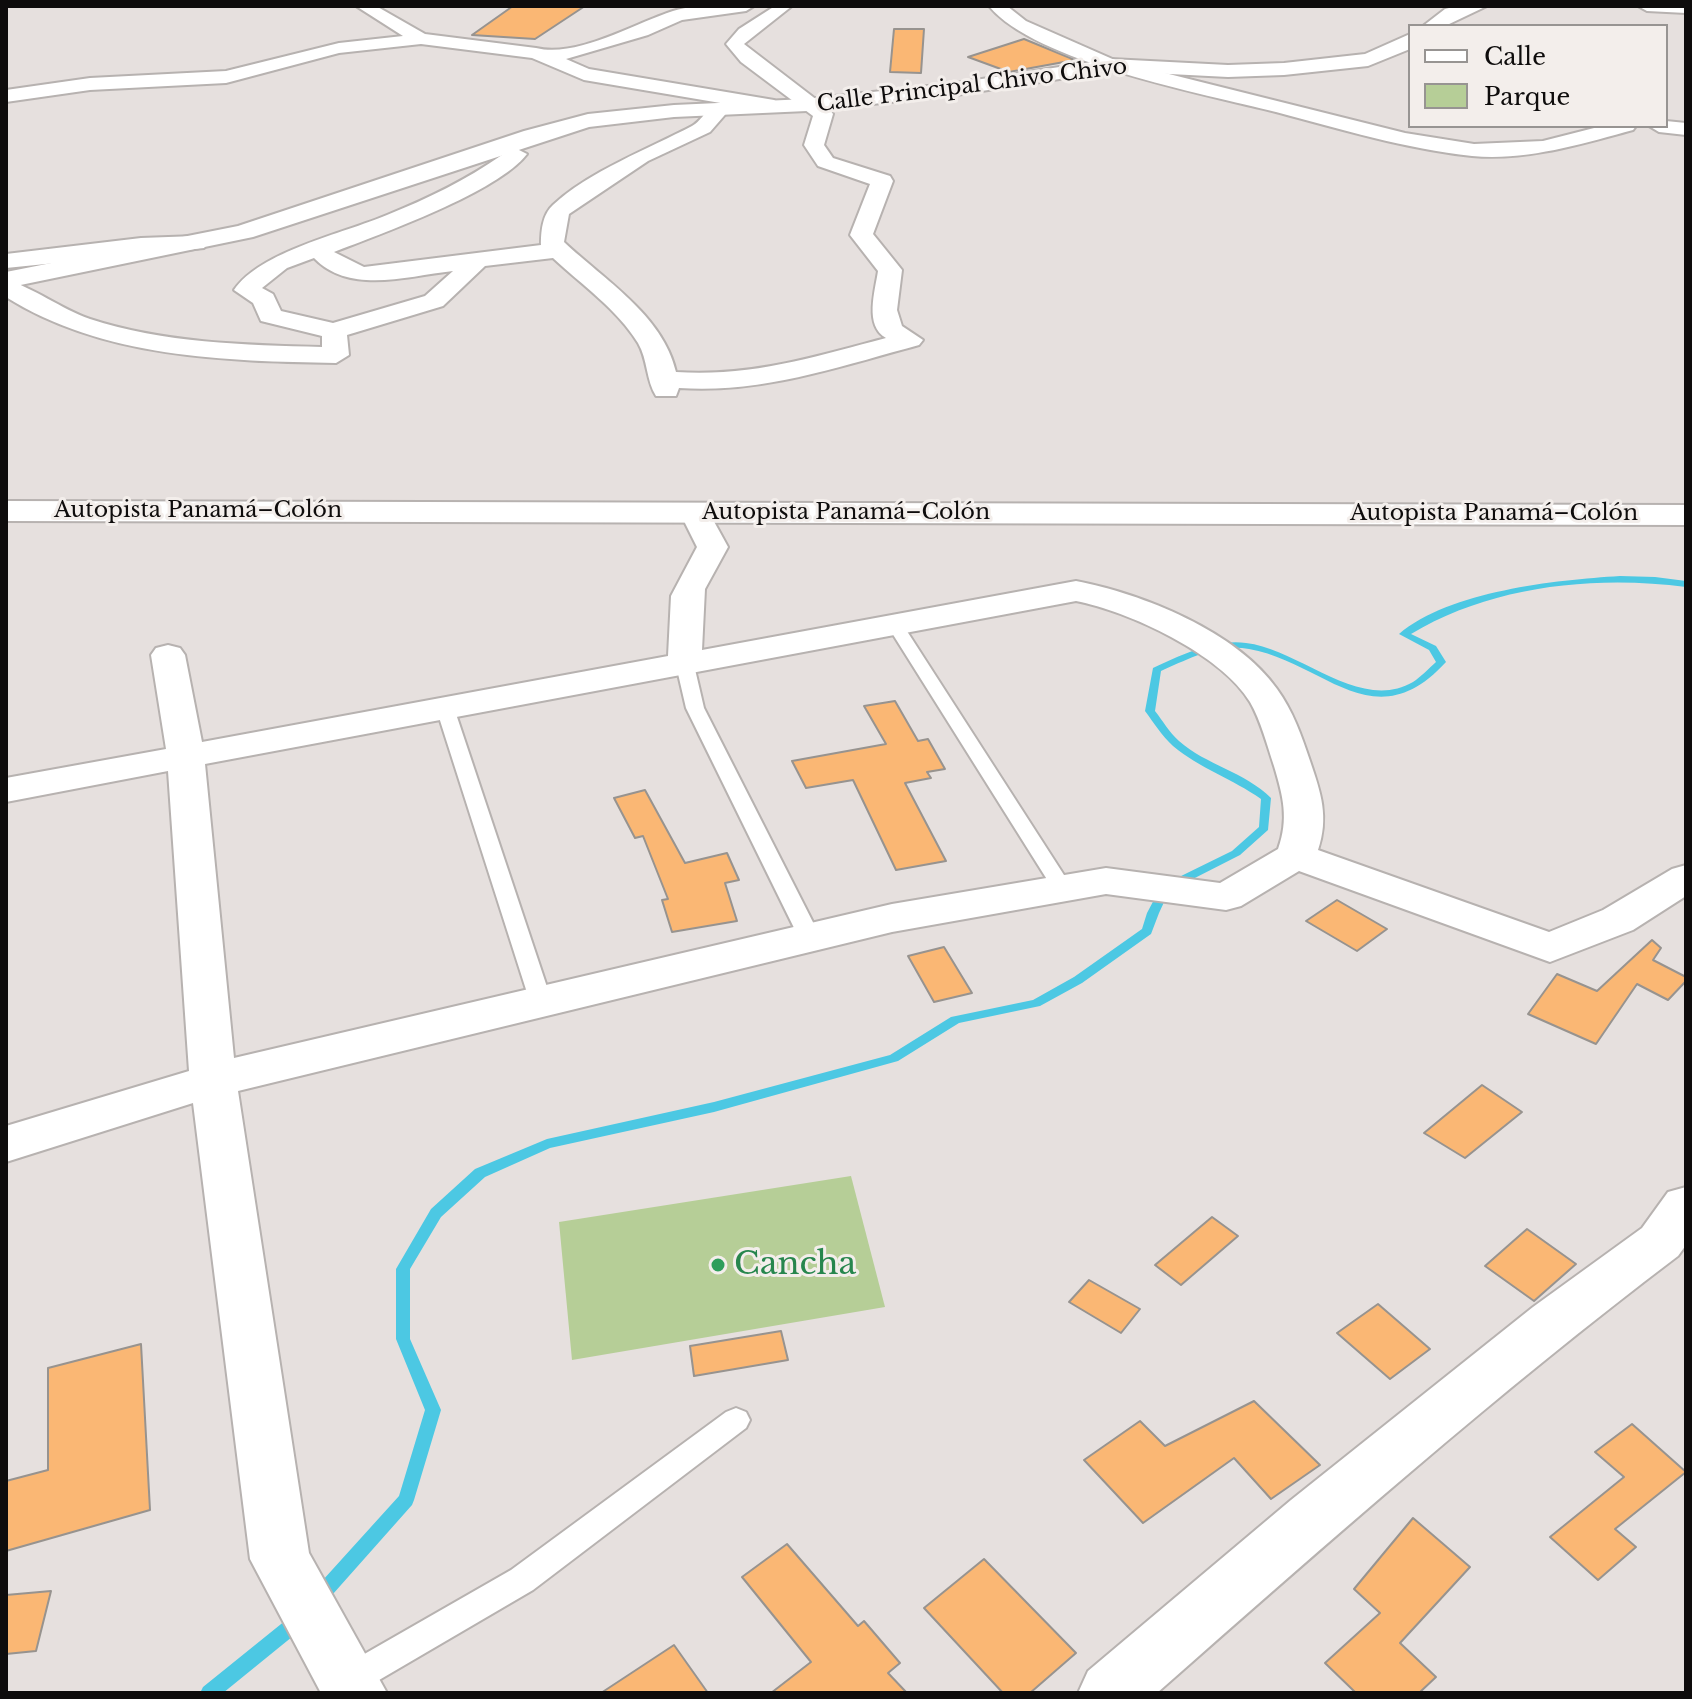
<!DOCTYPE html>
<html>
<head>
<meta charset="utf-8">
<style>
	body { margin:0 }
	#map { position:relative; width:1692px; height:1699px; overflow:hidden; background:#e6e0de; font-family:"Libre Baskerville",serif }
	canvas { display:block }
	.frame { position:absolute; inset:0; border:8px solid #0e0c0c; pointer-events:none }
	.legend { position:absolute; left:1408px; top:24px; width:260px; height:104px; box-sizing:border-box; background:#f3eeeb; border:2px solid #979492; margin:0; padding:10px 14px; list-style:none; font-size:24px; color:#0e0c0c }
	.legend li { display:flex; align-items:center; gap:16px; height:40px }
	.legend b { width:40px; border:2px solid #979492 }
</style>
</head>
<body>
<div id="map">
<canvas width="1692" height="1699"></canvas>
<div class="frame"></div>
<ul class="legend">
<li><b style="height:10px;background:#fff"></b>Calle</li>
<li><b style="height:22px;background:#b6ce97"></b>Parque</li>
</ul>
</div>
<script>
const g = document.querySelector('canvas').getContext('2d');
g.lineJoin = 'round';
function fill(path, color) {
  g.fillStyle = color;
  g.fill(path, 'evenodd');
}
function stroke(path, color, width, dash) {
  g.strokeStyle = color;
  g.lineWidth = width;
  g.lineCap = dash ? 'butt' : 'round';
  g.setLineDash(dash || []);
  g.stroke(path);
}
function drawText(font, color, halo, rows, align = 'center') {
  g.font = font + ' "Libre Baskerville",serif';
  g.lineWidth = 6;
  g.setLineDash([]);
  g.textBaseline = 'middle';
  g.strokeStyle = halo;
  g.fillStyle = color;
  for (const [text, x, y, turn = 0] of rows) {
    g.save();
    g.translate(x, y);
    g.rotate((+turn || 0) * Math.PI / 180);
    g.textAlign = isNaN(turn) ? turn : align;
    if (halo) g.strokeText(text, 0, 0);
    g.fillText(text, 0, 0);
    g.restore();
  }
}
const green = new Path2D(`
	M851,1176L885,1307L572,1360L559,1222Z`);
const stream = new Path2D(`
	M1620,576L1655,577L1686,581V587C1594,575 1491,586 1411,634L1436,646L1446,662C1374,741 1324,662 1249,649C1218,643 1188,659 1161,671L1155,711C1163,721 1169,732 1179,741C1206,765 1245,772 1271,798L1268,830L1240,855L1185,883L1174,891L1165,900L1159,913L1151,934L1082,983L1040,1006L959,1023L898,1061L714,1112L550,1148L485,1177L441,1217L410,1269V1339L441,1410L414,1500L412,1505L325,1603L319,1605L313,1603L311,1597L313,1591L399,1496L425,1410L396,1339V1269L431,1209L475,1169L547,1139L714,1102L890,1055L951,1017L1033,1000L1074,977L1142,929L1147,913L1156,896L1166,886L1177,878L1232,851L1259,827L1261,799C1233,779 1199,768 1173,746C1162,736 1154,723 1145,711L1153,668C1182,655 1213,639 1246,643C1300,649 1360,713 1413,682C1421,677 1429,668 1436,662L1429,650L1399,634C1450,591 1555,580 1620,576Z
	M297,1614L303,1616L305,1622L303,1628L223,1693H200L203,1687L291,1616Z`);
const building = new Path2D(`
	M513,6H585L535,39L472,35Z
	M894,29H924L921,73L890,72Z
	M1024,39L1075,60L1009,72L968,57Z
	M895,701L918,741L928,739L945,769L927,772L931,778L905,783L946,861L896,870L853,780L806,788L792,761L886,744L864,706Z
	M645,790L685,863L727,853L739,880L725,883L737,921L672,932L662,900L668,899L643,836L635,838L614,798Z
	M1337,900L1387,929L1357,951L1306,921Z
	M1652,940L1661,948L1653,960L1686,977V981L1668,1000L1637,984L1596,1044L1528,1014L1557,974L1597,991Z
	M944,947L972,993L934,1002L908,956Z
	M1482,1085L1522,1112L1465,1158L1424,1133Z
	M1212,1217L1238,1236L1181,1285L1155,1265Z
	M1527,1229L1576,1264L1534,1301L1485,1266Z
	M1089,1280L1140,1309L1121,1333L1069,1302Z
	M1378,1304L1430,1349L1390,1379L1337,1333Z
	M781,1331L788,1360L694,1376L690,1346Z
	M141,1344L150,1510L6,1551V1481L48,1470V1368Z
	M1254,1401L1320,1465L1271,1499L1234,1458L1143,1523L1084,1460L1140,1421L1165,1446Z
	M1632,1424L1686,1472L1615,1529L1636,1547L1598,1580L1550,1537L1624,1477L1595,1452Z
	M1413,1518L1470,1567L1400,1643L1436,1677L1419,1693H1356L1325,1663L1380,1613L1354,1589Z
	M787,1544L858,1626L864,1621L900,1663L888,1673L907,1693H771L811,1662L742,1577Z
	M984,1559L1076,1653L1030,1693H1003L924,1608Z
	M51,1591L36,1651L6,1654V1595Z
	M674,1645L708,1693H601Z`);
const service = new Path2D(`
	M895,620L903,625L1073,889L1070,894H1056L1053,889L887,625Z
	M685,660L694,665L704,708L821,938L818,943L810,945L799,938L686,708L676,665Z
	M446,706L455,711L552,1002L549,1007H533L530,1002L437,711Z
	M736,1408L746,1412L750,1420L746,1428L533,1590L362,1690L354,1693L340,1690L335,1679L340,1668L511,1570L726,1412Z`);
const minor = new Path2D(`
	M356,6H376L425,34L536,48C577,58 633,24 673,11C698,3 728,6 754,6L746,11L682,20L648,35L566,59L589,69L774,100L784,106L774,112L584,80L532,58L421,44L339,53L226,83L90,90L6,102V90L90,78L226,71L339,43L403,36Z
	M775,6H792L744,44L830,110L833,114L824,145L833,158L890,176L893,181L873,234L902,270L897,310L902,326L923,340L919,345C841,366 761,394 679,388L676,396H656C646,381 648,360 638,343C617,309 582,285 553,258L485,266L443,306L347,335L349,355L336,363C225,361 103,358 6,297V280C33,287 61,309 90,319C163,343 245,345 322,347V336L261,321L253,303L234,290C261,251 342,234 387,215C427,199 466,180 502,155L491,147L501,141L527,154C498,192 381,234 334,252L364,267L541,245C541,232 542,215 553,205C588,172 650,148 692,126C703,120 707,106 720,103L730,109L710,132L648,161L569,214L564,242C603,279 663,315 676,372C751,377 814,357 886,338C864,326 875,291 878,271L850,235L870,184L818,166L804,145L813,116L741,62L726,44L739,29ZM314,258C350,295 407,276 453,271L425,296L333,323L281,311L273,294L262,288L287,268Z
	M989,6H1007L1026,21L1117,61L1405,133L1474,144L1543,141L1602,126H1636L1633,130C1581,144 1527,161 1472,156C1406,149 1340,129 1276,112C1204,94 1035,62 989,6Z
	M1666,121L1686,123V135L1659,132L1649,126H1666Z
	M196,236L208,243L204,248L6,268V254L141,238Z
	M695,504L706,507L728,547L705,589L702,650L1076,581C1143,594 1236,631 1277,689C1293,711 1302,737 1310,761C1321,793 1329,817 1318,850L1549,932L1603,910L1672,869L1686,865V896L1633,930L1550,962L1299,871L1241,906L1226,910L1106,894L892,932L238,1091L309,1553L387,1693H321L250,1559L193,1103L6,1162V1126L189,1071L168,771L6,802V778L166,749L151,655L156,648L168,645L180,648L185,655L202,742L668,656L671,596L697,547L680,513L684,507ZM1076,601C1128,611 1221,654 1250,702C1261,721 1267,745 1274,766C1283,796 1289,819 1278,849L1220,883L1106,868L892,904L234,1058L205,764Z
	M1686,1187V1245L1678,1256C1497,1393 1327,1543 1157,1693H1078L1088,1671L1291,1500L1533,1307L1642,1228L1668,1192Z`);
const tertiary = new Path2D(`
	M1457,6H1487L1445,26H1423L1445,9Z
	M1638,6H1686V13L1647,11Z
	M1410,34V49L1368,66L1284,75L1228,77L1111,71L956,95L807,111L674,117L589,127L253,237L6,288V272L238,226L524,131L588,114L674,105L807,99L956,83L1111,59L1228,65L1284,63L1365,54Z`);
const motorway = new Path2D(`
	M6,501L1686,505V525L6,521Z`);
const markers = [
	[718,1265,8,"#2e9e5b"]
];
const farStreetnames = [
	["Calle Principal Chivo Chivo",972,86,-7],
	["Autopista Panamá–Colón",198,511],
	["Autopista Panamá–Colón",846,513],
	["Autopista Panamá–Colón",1494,514]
];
const nearLeisurenames = [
	["Cancha",734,1265]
];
fill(green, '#b6ce97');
fill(stream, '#4cc8e3');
fill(building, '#fab774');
stroke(building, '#97938f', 2);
stroke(service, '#b7b2b0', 4);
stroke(minor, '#b7b2b0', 4);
stroke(tertiary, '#b7b2b0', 4);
stroke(motorway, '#b7b2b0', 4);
fill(service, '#fff');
fill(minor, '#fff');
fill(tertiary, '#fff');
fill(motorway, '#fff');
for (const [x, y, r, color] of markers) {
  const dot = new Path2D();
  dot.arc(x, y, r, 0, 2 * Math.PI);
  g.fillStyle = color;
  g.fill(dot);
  stroke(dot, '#f3eeeb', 3);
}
drawText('22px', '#0e0c0c', '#f3eeeb', farStreetnames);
drawText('32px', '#27864d', '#f3eeeb', nearLeisurenames, 'left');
</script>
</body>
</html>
